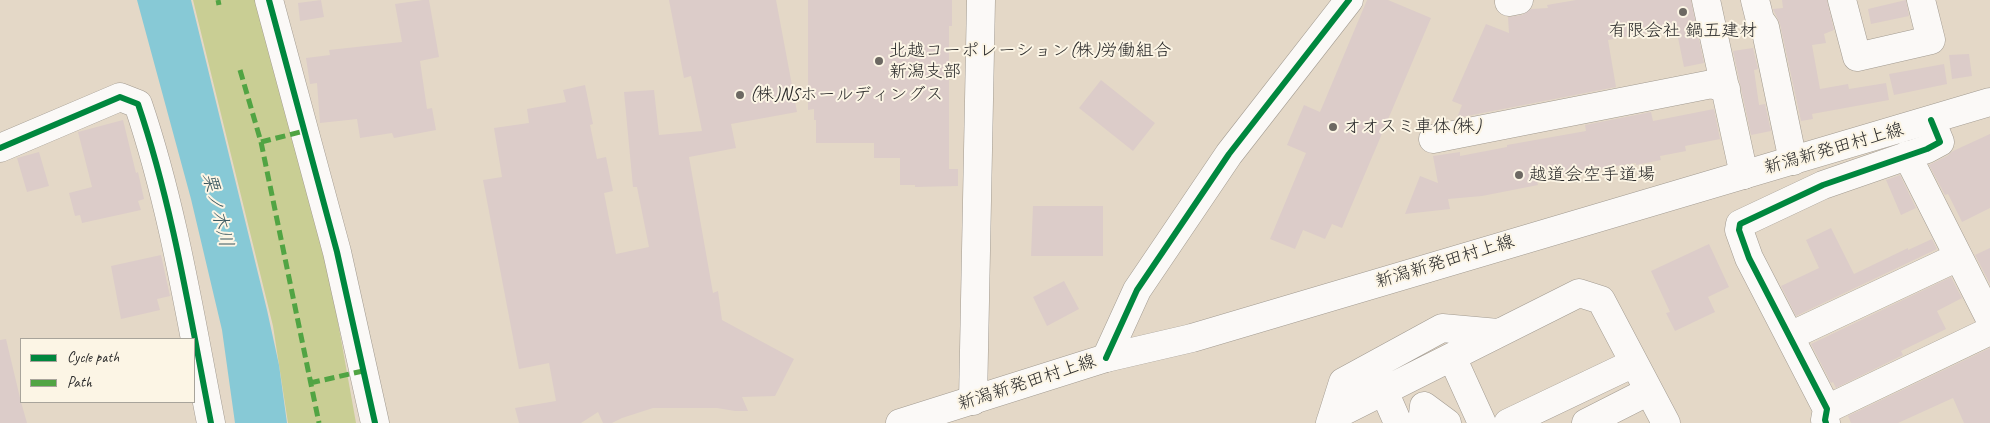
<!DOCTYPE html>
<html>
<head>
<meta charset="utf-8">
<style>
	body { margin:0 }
	#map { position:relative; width:1990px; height:423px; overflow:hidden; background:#e4d8c7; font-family:Caveat,sans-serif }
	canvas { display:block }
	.legend { position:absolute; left:20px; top:338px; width:175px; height:65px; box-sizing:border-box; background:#fcf5e5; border:1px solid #a8a49b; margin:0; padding:6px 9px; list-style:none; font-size:15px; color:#2b2b2b }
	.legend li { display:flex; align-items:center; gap:10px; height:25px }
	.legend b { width:25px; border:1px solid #a8a49b }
</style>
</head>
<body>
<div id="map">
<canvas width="1990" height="423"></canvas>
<ul class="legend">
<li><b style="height:6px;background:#00873e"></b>Cycle path</li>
<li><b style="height:6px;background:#51a443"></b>Path</li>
</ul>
</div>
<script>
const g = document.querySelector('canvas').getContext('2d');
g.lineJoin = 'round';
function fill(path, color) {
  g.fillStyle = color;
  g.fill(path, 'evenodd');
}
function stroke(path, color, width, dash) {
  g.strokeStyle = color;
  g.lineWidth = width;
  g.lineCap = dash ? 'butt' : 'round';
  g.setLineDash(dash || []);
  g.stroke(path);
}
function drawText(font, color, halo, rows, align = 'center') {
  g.font = font + ' Caveat,"Klee One",sans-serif';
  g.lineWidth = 4;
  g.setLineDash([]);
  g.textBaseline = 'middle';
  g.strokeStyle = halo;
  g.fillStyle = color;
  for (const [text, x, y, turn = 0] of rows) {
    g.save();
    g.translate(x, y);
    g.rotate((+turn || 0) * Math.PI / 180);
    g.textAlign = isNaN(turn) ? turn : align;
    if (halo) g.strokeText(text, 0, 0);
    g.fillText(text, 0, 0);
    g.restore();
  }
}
const green = new Path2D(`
	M193,0H260L320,222L356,423H288L273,326Z`);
const water = new Path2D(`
	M137,0H191L267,310L279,365L287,423H235L222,330L191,199Z`);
const building = new Path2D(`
	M321,0L324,17L300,21L298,3Z
	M423,0H429L439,57L420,61L427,109L432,108L436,130L394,138L392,133L360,138L357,119L320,123L317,83L310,84L306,58L330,55L329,50L402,42L395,4Z
	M669,0H776L797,112L731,124L736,148L689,157L713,293L718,291L722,320L794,359L775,396L742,397L748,411H735L717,408H653L622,418L612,423H603L598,412L581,423H519L515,408L556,401L549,363L519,369L483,180L502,177L494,128L529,123L527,109L566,102L563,90L585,85L593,124L590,125L597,159L606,157L613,191L604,193L616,254L649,247L637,187H633L624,92L654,90L659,135L702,131L691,76L684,78Z
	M808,0H952V26H949V169H958V186L915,187V185H900V158H874V143H816V120H814V109L808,110Z
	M1367,0H1388L1431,18L1342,228L1332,224L1325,239L1303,230L1295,249L1270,239L1306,153L1287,145L1304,105L1320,112Z
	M1576,0H1691L1704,63L1684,67L1676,28L1608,40L1616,87L1457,118L1462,105L1452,101L1486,24L1509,33L1508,17L1522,15L1531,9L1548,8L1547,5Z
	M1782,0H1827L1834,30L1824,34L1826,43L1812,45L1820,89L1848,84L1849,89L1886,83L1889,100L1812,114L1813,119L1801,121L1780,24L1773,9L1783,8Z
	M1906,0L1909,16L1871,24L1868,9Z
	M1753,48L1758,69L1754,70L1759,105L1765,104L1771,131L1751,135L1733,51Z
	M1969,54L1972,76L1952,79L1949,55Z
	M1944,64L1947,84L1894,95L1889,74Z
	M1101,80L1155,123L1133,151L1079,108Z
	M1714,109L1720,139L1685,146L1686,151L1660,156L1661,160L1636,165V163L1610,167L1573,177V174L1537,181L1538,185L1482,196L1448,199L1450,209L1405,214L1420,176L1438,183L1433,156L1460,152V156L1507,147V145L1586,131L1585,125L1651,112L1653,121Z
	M123,120L136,173L138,172L144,199L138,201L141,210L82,223L80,215L75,216L69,193L92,187L78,132Z
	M1990,134V208L1962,222L1948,194L1945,195L1929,165L1947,156L1953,151Z
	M39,152L49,186L27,192L17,158Z
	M1900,175L1916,208L1901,215L1886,180Z
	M1033,206H1103V256H1031Z
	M1831,228L1854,274L1908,248V250L1932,239L1937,249L1796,316L1781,286L1819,268L1806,240Z
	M1709,244L1729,287L1708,297L1715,312L1675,331L1666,313L1670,312L1651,271Z
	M1990,248V284L1975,255Z
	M161,255L170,296L157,299L160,310L121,319L111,266Z
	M1951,277L1962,298L1937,311L1946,329L1901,351L1903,355L1836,388L1833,382L1831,383L1811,344Z
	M1064,281L1079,309L1047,326L1033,297Z
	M6,339L21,402L27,423H0V340Z
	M1990,348V423H1964L1953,398L1898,423H1851L1848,416Z`);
const minor = new Path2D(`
	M269,0L337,252L375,423
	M1706,0L1744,175
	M1755,0L1760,20L1765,27L1793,161
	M1842,0L1857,57L1931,40L1921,0
	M1509,2L1519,0
	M1433,139L1712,84L1726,89
	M0,148L120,97L138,104C173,207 190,316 211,423
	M1907,155L1990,319
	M1790,336L1958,257
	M1452,357L1482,423
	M1106,358L1137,290L1229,154L1349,0
	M1384,391L1398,423
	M973,401L981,0
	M1827,409L1990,331
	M1332,417L1343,382L1442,328L1498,333
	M1330,423L1332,417L1579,293L1601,300L1666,423
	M1422,423L1424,406L1447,423
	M1508,423L1634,363
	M1586,423L1649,391
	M1826,423L1825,420L1827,409L1749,258L1739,230L1740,224L1823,185L1927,149L1940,142L1931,120`);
const major = new Path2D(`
	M900,423L1106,358L1192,338L1990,102`);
const quiet = new Path2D(`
	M218,0L219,5
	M240,70L261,142L319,423
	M261,142L304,131
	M310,383L363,371`);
const cycleway = new Path2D(`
	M269,0L337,252L375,423
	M0,148L120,97L138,104C173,207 190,316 211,423
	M1106,358L1137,290L1229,154L1349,0
	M1826,423L1825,420L1827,409L1749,258L1739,230L1740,224L1823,185L1927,149L1940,142L1931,120`);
const markers = [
	[1683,12,5,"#6c6862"],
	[879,61,5,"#6c6862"],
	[740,95,5,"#6c6862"],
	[1333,127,5,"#6c6862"],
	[1519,175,5,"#6c6862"]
];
const poiNames = [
	["有限会社 鍋五建材",1683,31,"center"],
	["北越コーポレーション(株)労働組合",889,51],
	["新潟支部",889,72],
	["(株)NSホールディングス",750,95],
	["オオスミ車体(株)",1343,127],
	["越道会空手道場",1529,175]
];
const streetNames = [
	["新潟新発田村上線",1834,149,-16],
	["新潟新発田村上線",1445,262,-17],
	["新潟新発田村上線",1027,383,-18]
];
const waterNames = [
	["栗ノ木川",217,210,76]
];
fill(green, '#c9ce94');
fill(water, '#87c9d6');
fill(building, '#dcccc9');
stroke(minor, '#a19a90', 29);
stroke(major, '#a19a90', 29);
stroke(minor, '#fbf9f7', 28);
stroke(major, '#fbf9f7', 28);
stroke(quiet, '#51a443', 5, [10, 5]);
stroke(cycleway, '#00873e', 6);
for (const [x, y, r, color] of markers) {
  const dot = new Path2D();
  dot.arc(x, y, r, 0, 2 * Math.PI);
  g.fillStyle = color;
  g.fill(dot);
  stroke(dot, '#fcf5e5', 2);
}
drawText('18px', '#2b2b2b', '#fcf5e5', poiNames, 'left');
drawText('18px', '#2b2b2b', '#fcf5e5', streetNames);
drawText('italic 19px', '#3b5860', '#fcf5e5', waterNames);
</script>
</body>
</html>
